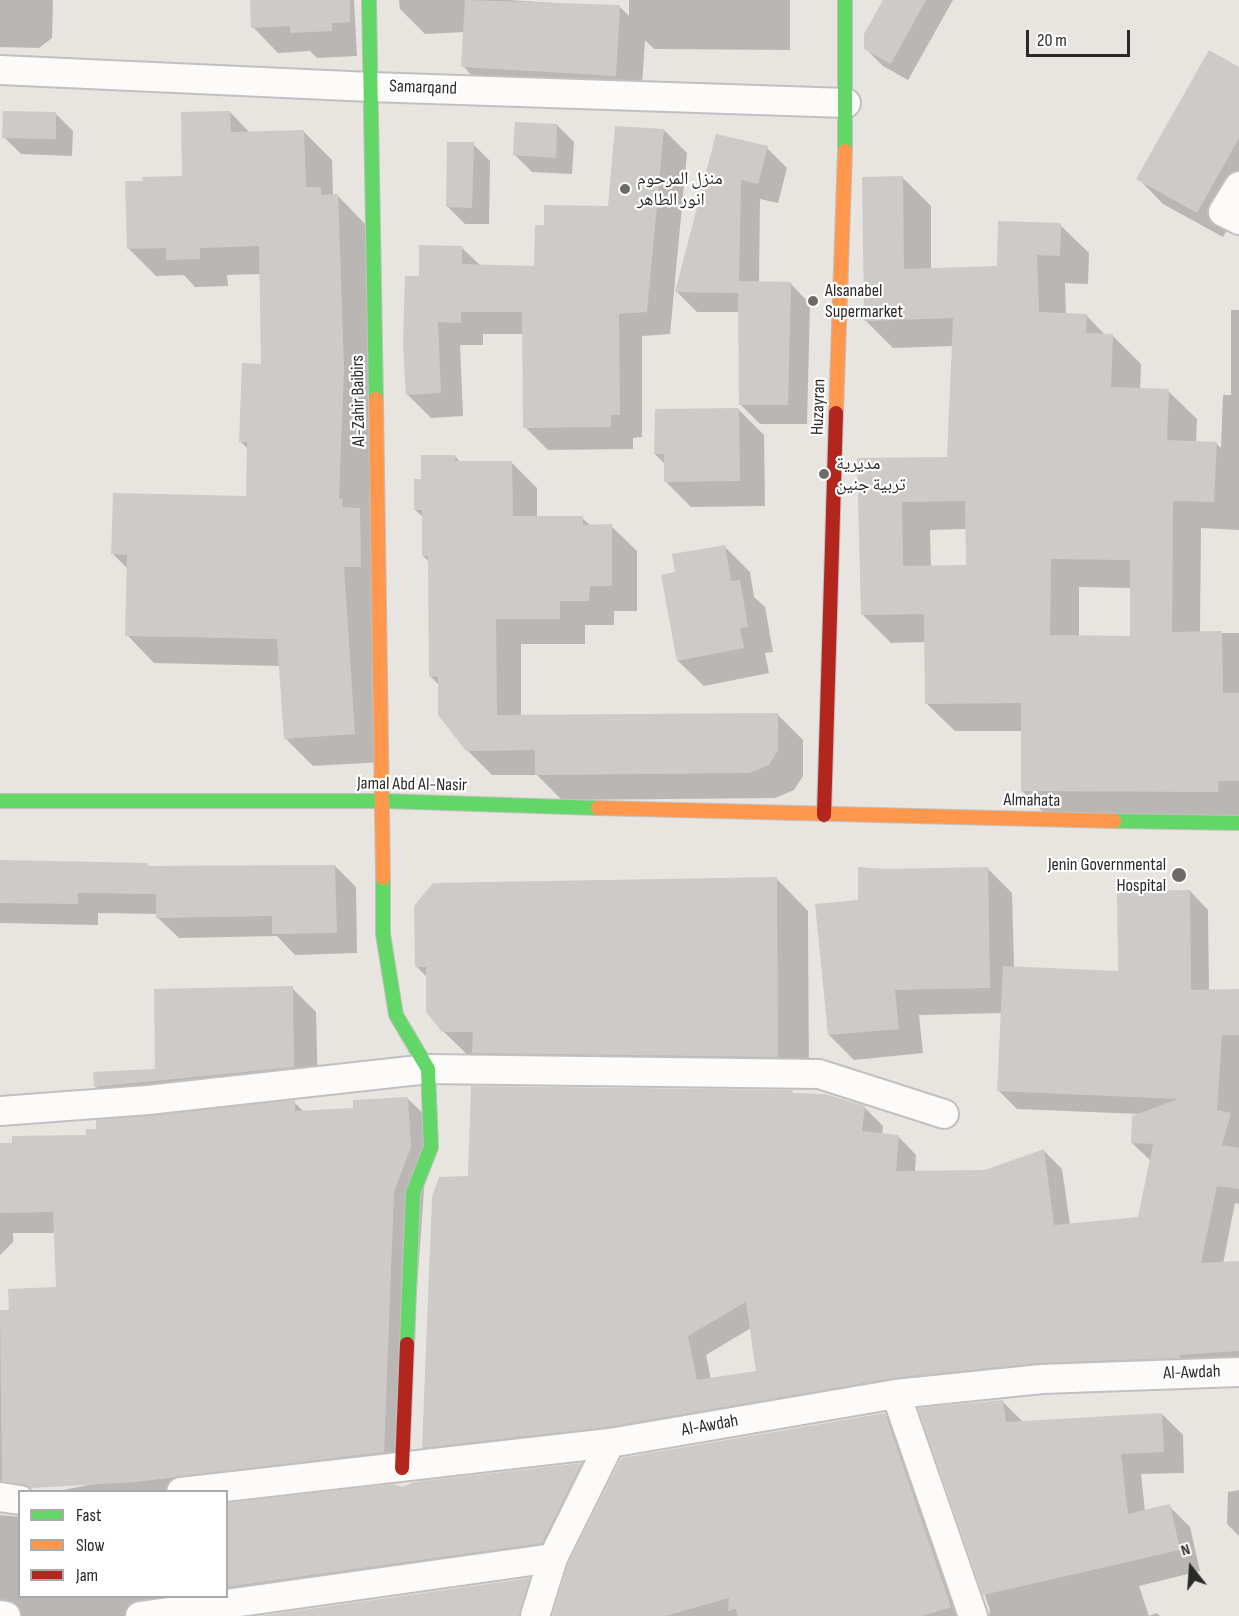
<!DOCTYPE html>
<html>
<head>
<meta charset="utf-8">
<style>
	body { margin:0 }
	#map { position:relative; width:1239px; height:1616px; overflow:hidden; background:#e8e4e0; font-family:"Sofia Sans Condensed",sans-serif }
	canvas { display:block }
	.legend { position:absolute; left:18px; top:1490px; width:210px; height:108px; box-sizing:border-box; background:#fff; border:2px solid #aaa; margin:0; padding:8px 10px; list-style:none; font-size:18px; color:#2a2a2a }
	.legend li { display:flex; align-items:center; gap:12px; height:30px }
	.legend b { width:30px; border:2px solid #aaa }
	.north { position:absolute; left:1161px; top:1538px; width:60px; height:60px; -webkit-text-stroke:4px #fff; paint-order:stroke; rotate:343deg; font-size:16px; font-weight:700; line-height:24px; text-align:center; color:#2a2a2a }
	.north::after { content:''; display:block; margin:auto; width:21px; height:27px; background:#2a2a2a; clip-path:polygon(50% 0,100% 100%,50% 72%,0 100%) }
	.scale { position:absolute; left:1026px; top:30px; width:104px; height:27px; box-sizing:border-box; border:3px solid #2a2a2a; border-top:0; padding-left:8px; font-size:18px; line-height:21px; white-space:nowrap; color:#2a2a2a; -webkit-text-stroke:4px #fff; paint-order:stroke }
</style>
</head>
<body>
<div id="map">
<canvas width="1239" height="1616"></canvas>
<ul class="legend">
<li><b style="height:8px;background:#63d668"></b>Fast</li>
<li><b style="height:8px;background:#ff974d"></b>Slow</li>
<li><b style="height:8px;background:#b3261e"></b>Jam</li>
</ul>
<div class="north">N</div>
<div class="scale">20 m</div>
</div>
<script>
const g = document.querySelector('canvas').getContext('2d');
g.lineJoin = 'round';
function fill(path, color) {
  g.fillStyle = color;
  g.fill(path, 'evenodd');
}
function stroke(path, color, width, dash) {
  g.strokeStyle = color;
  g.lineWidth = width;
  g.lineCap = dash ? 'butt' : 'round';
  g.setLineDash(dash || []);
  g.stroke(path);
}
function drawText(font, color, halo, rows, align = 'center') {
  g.font = font + ' "Sofia Sans Condensed","Noto Naskh Arabic",sans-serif';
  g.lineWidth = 4.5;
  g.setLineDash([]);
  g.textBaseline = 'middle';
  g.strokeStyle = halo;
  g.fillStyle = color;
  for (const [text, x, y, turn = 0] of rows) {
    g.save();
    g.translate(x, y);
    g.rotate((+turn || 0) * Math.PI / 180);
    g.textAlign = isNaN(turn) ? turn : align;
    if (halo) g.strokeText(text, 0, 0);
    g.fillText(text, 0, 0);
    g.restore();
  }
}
const shadow = new Path2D(`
	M0,0H53L52,38L39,48L0,47Z
	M251,0H354L357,56L317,58L310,51L278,53L253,27Z
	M399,0H507L620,7L629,16V0H790V50L654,49L645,40L641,100L488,92L463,66L465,32L425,34L400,9Z
	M885,0H953L908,80L883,66L866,49Z
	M1239,68V209L1223,237L1163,204L1138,178Z
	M230,112L250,133L304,132L332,160L333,196H338L365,224L382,762L313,766L285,738L280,666L154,663L127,635L128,569L113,554L247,498L248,449L241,442L263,366L261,274L227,275L228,286L195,287L184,275L156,276L128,248L184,178Z
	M56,114L73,131L72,156L21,154L4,137Z
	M557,125L574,142L572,174L532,172L515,155Z
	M664,130L687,153L670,334L642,336V437L633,438V449L548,450L525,427L524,334H483V345H460L463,416L431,418L408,395L421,278L461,247L481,266L536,267L545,226L609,208Z
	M718,136L767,148L787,168L778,203L760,199L759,283H790L810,304L807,424H760L740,404L739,312H697L677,292Z
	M473,144L490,161L489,224H465L448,207Z
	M903,178L931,206V270L998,268L1060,225L1089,253L1088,284L1065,283L1066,315H1086L1106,336H1113L1141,364L1140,390L1168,391L1197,419L1196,442L1216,443L1221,448L1223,395H1231V310H1239V530L1201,528L1200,633H1239V820L1050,819L1022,791L1023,731H955L926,703V642L891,643L863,615L858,460L948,458L953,346L893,348L865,320ZM967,529L968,566L931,567L930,530ZM1079,587L1132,588L1131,637L1079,636Z
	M739,410L764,435L765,506L691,507L665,481V464L655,454Z
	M455,456L461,463L511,462L537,488V518H582L591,526H611L637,551V611H614V625H585V644H521V717L777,714L803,740V776L794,790L775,798L562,800L537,775H492L467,750L439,685L430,676L429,562L423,556V517L415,510L423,481Z
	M724,546L750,572L754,597L765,607L773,652L765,653L769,673L704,686L678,661L677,573Z
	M0,862L148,865L151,868L335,866L356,887L357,953L295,955L277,936L179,938L158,918V914L98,913V925L0,923Z
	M987,868L1012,893L1014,968L1119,972L1190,891L1208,910L1209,991L1239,990V1204L1235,1203L1223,1264L1239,1262V1371L1060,1381L442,1466L423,1447L470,1177L792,1092L795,1095L864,1107L883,1126L882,1135L898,1136L916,1155L915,1172H985L1043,1150L1062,1169L1070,1225L1139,1219L1151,1161L1132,1143L1140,1114L1017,1109L999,1091L1002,1013L919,1015L923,1053L854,1060L829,1035L860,901L886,871ZM751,1328L757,1373L711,1380L706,1355Z
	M777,879L808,911L809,1088L476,1063L443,1031L428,978L416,966Z
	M292,988L316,1012L318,1091L120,1111L96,1087L157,1070Z
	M408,1099L429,1119L404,1473L226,1492H54L112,1480L111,1475L0,1481V1312L10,1311L57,1288L55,1233H13V1242L0,1255V1145L88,1137L294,1102L304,1112L355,1109Z
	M1002,1401L1023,1422L1162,1414L1183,1435L1184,1473L1141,1474L1145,1512L1169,1506L1190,1527L1200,1571L1139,1586L1149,1616L1157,1613L1160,1616H989L990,1610L920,1410Z
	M884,1414L905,1435L968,1616H554Z
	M581,1464L602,1485L563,1563L187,1616H0V1515L20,1517V1596H226V1505L402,1488Z
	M1239,1490V1536L1227,1524L1228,1492Z
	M529,1580L550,1600L546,1616H269Z`);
const building = new Path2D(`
	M250,0H350V22L332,23V31L290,33V26L251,28Z
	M465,0L620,5L616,76L461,67Z
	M883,0H926L891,64L864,49V34Z
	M1209,50L1239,67V138L1197,213L1136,179Z
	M3,111L56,112V139L2,138Z
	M230,111L231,132L304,130L306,187H321V195L338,194L344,367L339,498L343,499L342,507L360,508L361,567H344L355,734L284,739L277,639L125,636L127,555L111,554L113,493L246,496L247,442H239L242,363L261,364L259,246L200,248V259L166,260V248L127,249L125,181H143L142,177L182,176L181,112Z
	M515,122L557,124L556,158L513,155Z
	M615,126L664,129L647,312L619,314L620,415H611V427L523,428L522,312H461V323L438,322L441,393L406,395L403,345L405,276H419V245L462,246V264L534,266L535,225H544V205L608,206Z
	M716,134L768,146L758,184L741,180L739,281L791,282L788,405H739L738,293L675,292Z
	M447,142H474L472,208L446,207Z
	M903,176L904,269L997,266L998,221L1061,223L1060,256L1037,255L1039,312L1087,314L1086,333L1113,334L1111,387L1169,389L1167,440L1217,442L1214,502L1173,501L1172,632L1222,631L1223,693H1239V781H1219L1218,792L1021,791V703L925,704L924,614L861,615L857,458L947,457L953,318L864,321L862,177ZM965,501L966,565L903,566L902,502ZM1051,559L1130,560V636L1050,635Z
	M739,408L740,481L664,482V454H654L655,409Z
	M421,455H455V461H512L513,516H583V525L612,524V586H590L589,601H560V619H496L497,715L778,713V750L769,765L749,773L535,775V750L466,751L438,715V676L429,677L428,556H422V510H414V479H421Z
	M725,545L731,581L740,580L748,627L740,628L744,648L677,661L661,575L675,572L672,554Z
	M0,860L148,863V866L335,865L337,933L272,934V916L156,918V894L78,893V904L0,903Z
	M858,867L886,869L988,867L990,988L895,990L899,1029L828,1035L815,904L858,900Z
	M777,877L778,1057L472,1053L473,1032H442L426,1012V967H415L414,906L433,883Z
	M1190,890L1191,990L1239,989V1035H1222L1217,1110L1231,1113L1222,1145L1239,1148V1189L1217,1186L1201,1263L1239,1261V1351L1179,1355L1180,1358L1040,1363L894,1378L608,1427L422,1448L432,1197L439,1177L468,1176L471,1086L793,1090V1093L825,1094L865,1106L862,1131L899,1135L896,1171L985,1170L1044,1149L1054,1225L1138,1217L1153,1144L1131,1143L1132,1116L1178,1099L997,1091L1003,966L1118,971L1117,891ZM746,1302L756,1371L697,1380L688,1336Z
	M293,986L294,1067L94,1087L93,1072L155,1069L154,989Z
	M408,1097L411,1147L394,1192L384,1452L136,1482L31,1488L2,1481L0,1310H9L8,1289L56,1287L53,1212L0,1213V1143H12V1136L86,1135V1129H96V1120L295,1100V1111L353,1108V1100Z
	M1003,1400L1006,1422L1162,1413L1164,1452L1121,1454L1128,1514L1170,1504L1180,1550L983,1595L918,1408Z
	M885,1413L951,1607L922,1616H738L736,1609L728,1611L729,1598L665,1616H552L568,1564L621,1458Z
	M582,1463L542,1543L226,1587V1503L393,1484L402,1487L414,1482Z
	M530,1578L519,1616H259Z`);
const street = new Path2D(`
	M0,70L371,87L846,103
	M1239,186L1223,212L1239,220
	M0,1111L148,1100L428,1069L819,1074L944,1114
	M896,1394L973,1616
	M181,1492L610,1443L896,1394L1042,1379L1239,1372
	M0,1497L20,1500
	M0,1615L6,1616
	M140,1616L553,1558
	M535,1616L553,1558L610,1443`);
const fast = new Path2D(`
	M369,0L376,399
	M845,151V0
	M0,801H384L598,808
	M1114,821L1239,823
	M383,878V934L396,1015L428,1069L431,1147L413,1193L407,1344`);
const slow = new Path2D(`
	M376,399L383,878
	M836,413L845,151
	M598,808L1114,821`);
const jam = new Path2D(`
	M824,815L836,413
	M402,1468L407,1344`);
const markers = [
	[625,189,6,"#6c6b6a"],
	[813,301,6,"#6c6b6a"],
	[824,474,6,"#6c6b6a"],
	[1179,875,8,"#6c6b6a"]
];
const streetNames = [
	["Samarqand",423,88,2],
	["Al-Zahir Baibirs",359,401,-91],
	["Huzayran",819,407,-88],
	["Jamal Abd Al-Nasir",412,785,1],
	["Almahata",1032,801,1],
	["Al-Awdah",1192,1373,-2],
	["Al-Awdah",710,1426,-10]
];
const poiNames = [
	["منزل المرحوم",637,179],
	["انور الطاهر",637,200],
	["Alsanabel",825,291],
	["Supermarket",825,312],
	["مديرية",836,464],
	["تربية جنين",836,485],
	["Jenin Governmental",1166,865,"right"],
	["Hospital",1166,886,"right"]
];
fill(shadow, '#0003');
fill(building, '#cdcac7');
stroke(street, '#c1c0c0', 32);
stroke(fast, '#c1c0c0', 16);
stroke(slow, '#c1c0c0', 16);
stroke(jam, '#c1c0c0', 16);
stroke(street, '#fcfbfa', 28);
stroke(fast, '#63d668', 14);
stroke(slow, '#ff974d', 14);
stroke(jam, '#b3261e', 14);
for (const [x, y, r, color] of markers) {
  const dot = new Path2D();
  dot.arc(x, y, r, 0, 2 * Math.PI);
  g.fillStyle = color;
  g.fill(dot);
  stroke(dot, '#fff', 2);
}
drawText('18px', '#2a2a2a', '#fff', streetNames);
drawText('18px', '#2a2a2a', '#fff', poiNames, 'left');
</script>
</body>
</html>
